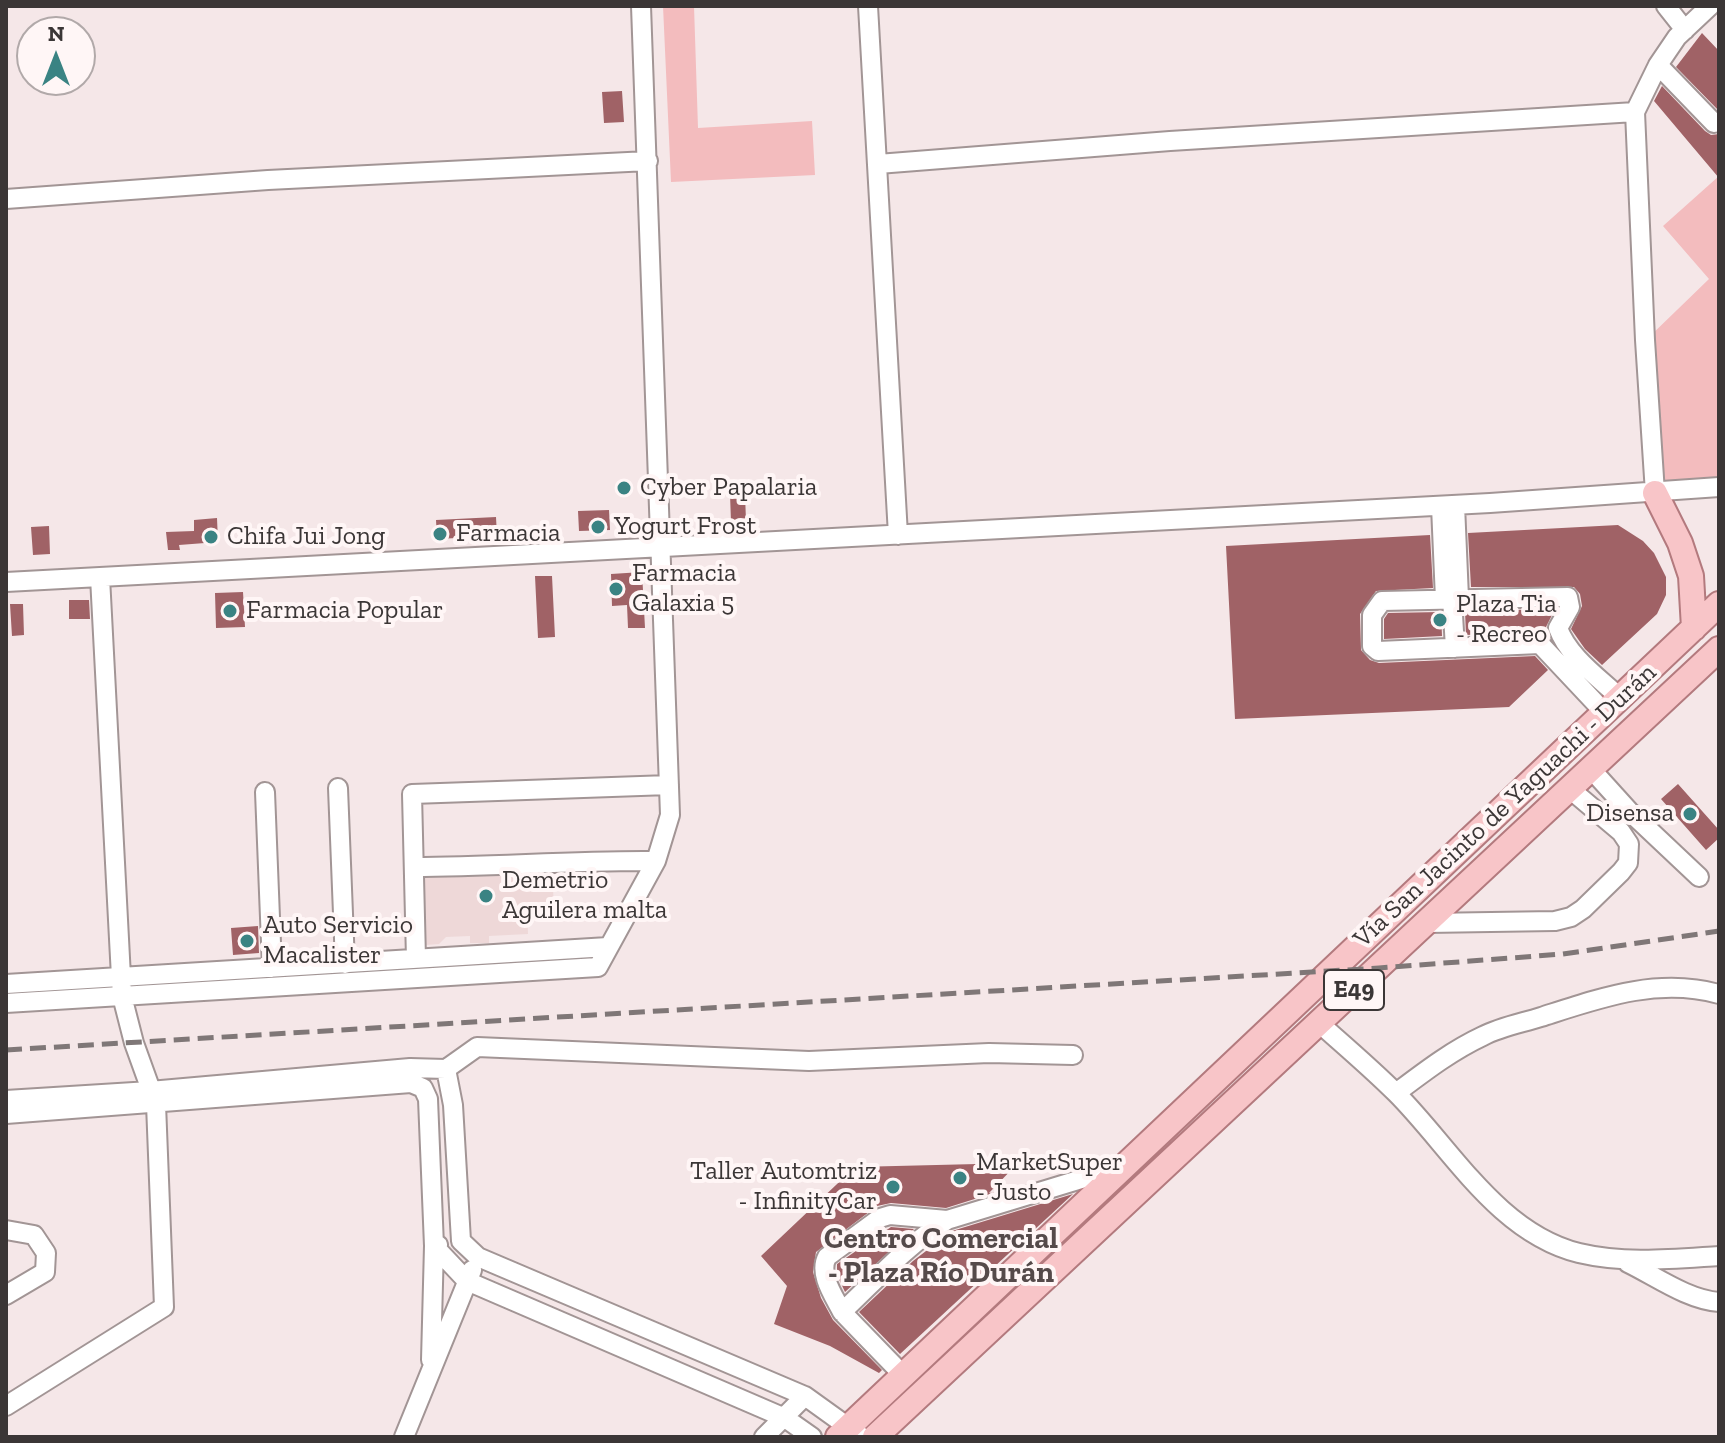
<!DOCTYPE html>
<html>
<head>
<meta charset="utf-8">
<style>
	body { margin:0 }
	#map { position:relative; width:1725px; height:1443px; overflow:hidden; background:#f5e7e8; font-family:"Zilla Slab",serif }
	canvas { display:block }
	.frame { position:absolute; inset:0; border:8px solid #3b3636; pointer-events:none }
	.north { position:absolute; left:16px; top:16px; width:80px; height:80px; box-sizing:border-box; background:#fff6f6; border:2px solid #b1a9a9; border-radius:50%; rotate:0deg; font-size:22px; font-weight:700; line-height:32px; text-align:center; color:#3b3636 }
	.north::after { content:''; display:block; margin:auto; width:28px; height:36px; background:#3a8383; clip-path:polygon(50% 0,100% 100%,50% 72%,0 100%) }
</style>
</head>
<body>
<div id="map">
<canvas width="1725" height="1443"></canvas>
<div class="frame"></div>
<div class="north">N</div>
</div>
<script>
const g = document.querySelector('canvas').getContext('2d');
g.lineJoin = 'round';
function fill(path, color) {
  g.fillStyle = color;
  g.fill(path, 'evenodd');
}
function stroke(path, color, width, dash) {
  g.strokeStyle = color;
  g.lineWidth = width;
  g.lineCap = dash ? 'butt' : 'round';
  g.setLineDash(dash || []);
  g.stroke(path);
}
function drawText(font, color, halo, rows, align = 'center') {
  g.font = font + ' "Zilla Slab",serif';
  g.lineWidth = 8;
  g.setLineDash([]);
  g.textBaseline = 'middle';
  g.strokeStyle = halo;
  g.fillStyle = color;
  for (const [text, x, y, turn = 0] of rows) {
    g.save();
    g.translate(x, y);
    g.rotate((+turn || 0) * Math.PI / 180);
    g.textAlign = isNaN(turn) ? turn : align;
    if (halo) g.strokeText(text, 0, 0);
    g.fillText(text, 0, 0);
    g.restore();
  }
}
const built = new Path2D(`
	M552,869L554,908L527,909L528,934L489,936V943H470V936L446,937L439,944L426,945L419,939L417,883L425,875Z`);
const green = new Path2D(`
	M663,6H694L698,128L812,121L815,175L671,182Z
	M1719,176V486L1654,491L1646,340L1709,279L1663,226Z`);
const building = new Path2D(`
	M1702,33L1719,51V111L1676,67Z
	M1662,86L1705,131L1711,135L1719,134V178L1654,101Z
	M622,91L624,122L604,123L602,92Z
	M730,494H745L746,521L731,522Z
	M609,510L610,530L579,531L578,511Z
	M496,517L497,536L437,539L436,520Z
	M217,518L218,542L179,545L180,550H168L166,532L194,531V520Z
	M1618,525L1643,541L1654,553L1666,577V595L1657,614L1602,665L1585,649L1571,629L1582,606L1580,594L1574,587H1471L1468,533Z
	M49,526L50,554L33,555L31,527Z
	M1430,535L1433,588L1376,591L1360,614L1361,650L1370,660L1379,663L1535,656L1548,670L1509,707L1235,719L1226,546Z
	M642,572L645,628H628L627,605L612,606L611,574Z
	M535,576H552L555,637L538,638Z
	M243,592L245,627L216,628L215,593Z
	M69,600H89L90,619H69Z
	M10,604H23L24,635L12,636Z
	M1555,609L1546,627L1548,635L1539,632L1466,635L1465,611Z
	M1441,612L1442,636L1384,639V619L1388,613Z
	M1678,784L1719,830V838L1706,850L1661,799Z
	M258,926L259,953L233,955L231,928Z
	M1018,1163L989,1193L997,1192L946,1208L891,1203L877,1206L816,1252L813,1272L821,1298L833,1320L882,1370L879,1373L830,1346L774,1324L787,1286L761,1256L855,1167Z
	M1073,1194L900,1354L859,1312L913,1261L952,1231Z
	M891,1227L914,1229L845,1292L837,1275V1264Z`);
const minor = new Path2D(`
	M868,6L898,535
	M1666,6L1685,30
	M1658,65L1714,123
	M878,164L1170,141L1635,112
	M6,199L268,180L648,161
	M1655,493L1645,340L1635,112L1658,65L1677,37L1710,6
	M1455,505L1459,598
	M1441,506L1445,599
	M6,582L1490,503L1719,487
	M1452,598L1455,648
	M1603,711L1540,644L1378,651L1372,646V615L1382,601L1568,597L1570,607L1558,628C1568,656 1598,677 1619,697
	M1591,769L1629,811L1699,877
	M338,788L345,964
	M265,792L272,968
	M414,867C494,867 575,860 656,861
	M1427,923L1555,921L1571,917L1583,909L1621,872L1628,863L1629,844L1621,832L1570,789
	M416,959L412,794L669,785
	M6,984L608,947
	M6,1003L598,967L656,861L670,815L641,6
	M1319,1023C1345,1046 1372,1069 1396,1093C1451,1148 1498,1233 1579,1253C1625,1264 1672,1259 1719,1256
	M446,1069L477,1047L809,1061L989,1053L1073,1055
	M1396,1093C1424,1072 1451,1051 1483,1036C1500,1027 1522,1023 1541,1017C1600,998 1657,977 1719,994
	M6,1100L150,1091L410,1068L446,1069L453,1105L461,1241L478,1257L805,1396L862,1437
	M6,1114L411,1083L423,1088L428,1099L434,1246L467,1281L785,1418L812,1437
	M6,1230L34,1235L46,1253L45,1272L6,1295
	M1628,1263C1655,1276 1688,1300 1719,1302
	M842,1312C834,1296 818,1274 827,1257L880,1218L890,1215L947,1220
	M431,1360L434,1246L438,1245
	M903,1375L842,1312C876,1280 907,1245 947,1220L1121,1167
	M6,1406L164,1307L156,1104L134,1043L122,996L100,577
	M404,1437L472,1270
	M764,1437L805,1396`);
const major = new Path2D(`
	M1655,493L1680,543L1691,576L1694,628
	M838,1437L1719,604
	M875,1437L1719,649`);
const rail = new Path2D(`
	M6,1050L1379,968L1563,954L1719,931`);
const markers = [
	[624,488,8,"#3a8383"],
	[598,527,8,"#3a8383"],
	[440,534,8,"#3a8383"],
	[211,537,8,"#3a8383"],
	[616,589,8,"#3a8383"],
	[230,611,8,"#3a8383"],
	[1440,620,8,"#3a8383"],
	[1690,814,8,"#3a8383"],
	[486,896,8,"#3a8383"],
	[247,941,8,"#3a8383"],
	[960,1178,8,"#3a8383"],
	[893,1187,8,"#3a8383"]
];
const shields = [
	[1354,990,60]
];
const shieldNames = [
	["E49",1354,990]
];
const poiNames = [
	["Cyber Papalaria",640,488],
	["Yogurt Frost",614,527],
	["Farmacia",456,534],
	["Chifa Jui Jong",227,537],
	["Farmacia",632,574],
	["Galaxia 5",632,604],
	["Plaza Tia",1456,605],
	["- Recreo",1456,635],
	["Farmacia Popular",246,611],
	["Disensa",1674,814,"right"],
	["Demetrio",502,881],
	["Aguilera malta",502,911],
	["Auto Servicio",263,926],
	["Macalister",263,956],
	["MarketSuper",976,1163],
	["- Justo",976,1193],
	["Taller Automtriz",877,1172,"right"],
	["- InfinityCar",877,1202,"right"]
];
const streetNames = [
	["Vía San Jacinto de Yaguachi - Durán",1505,806,-43]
];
const quarterNames = [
	["Centro Comercial",941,1239],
	["- Plaza Río Durán",941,1273]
];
fill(built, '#eed8d8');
fill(green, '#f3bcbe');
fill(building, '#a06266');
stroke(minor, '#a29595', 22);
stroke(major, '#b37a7e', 28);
stroke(minor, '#fff', 18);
stroke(major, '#f8c5c8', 24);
stroke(rail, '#7f7777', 5, [16, 8]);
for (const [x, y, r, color] of markers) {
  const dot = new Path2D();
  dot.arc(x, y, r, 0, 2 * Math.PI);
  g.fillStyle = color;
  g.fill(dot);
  stroke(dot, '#fff6f6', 3);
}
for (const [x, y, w] of shields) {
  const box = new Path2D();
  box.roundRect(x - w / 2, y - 20, w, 40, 6);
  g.fillStyle = '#fff6f6';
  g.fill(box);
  stroke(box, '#3b3636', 2);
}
drawText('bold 24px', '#3b3636', null, shieldNames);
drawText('26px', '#3b3636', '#fff6f6', poiNames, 'left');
drawText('26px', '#3b3636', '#fff6f6', streetNames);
drawText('bold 30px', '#554a4a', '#fff6f6', quarterNames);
</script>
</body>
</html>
